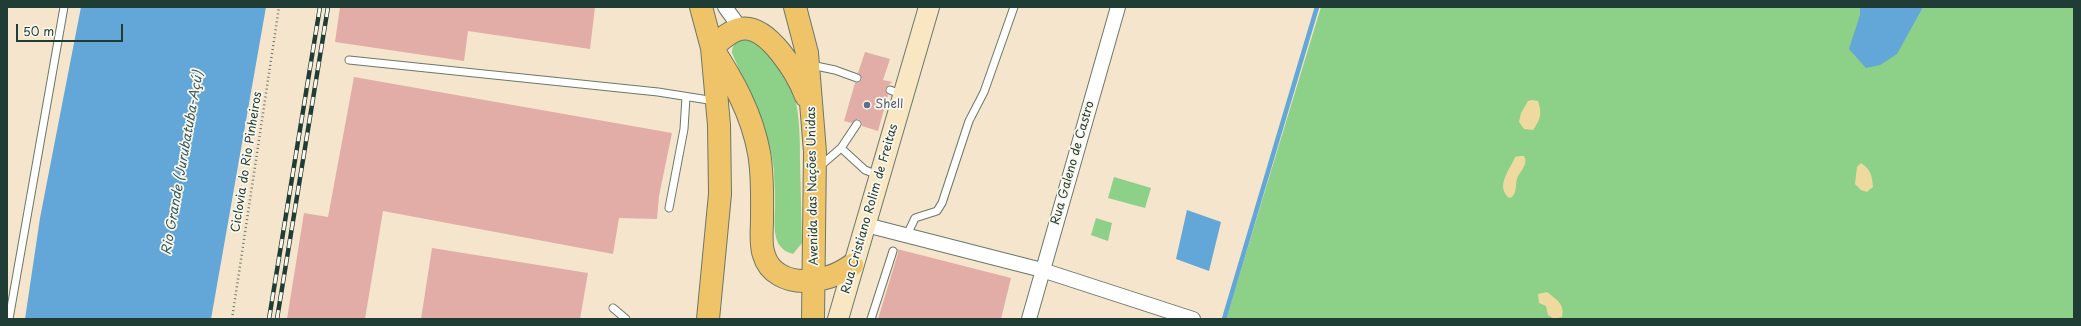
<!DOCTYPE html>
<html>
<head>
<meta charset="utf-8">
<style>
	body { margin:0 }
	#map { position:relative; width:2081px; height:326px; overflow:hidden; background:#f4e5cc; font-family:"Playpen Sans",sans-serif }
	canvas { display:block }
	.frame { position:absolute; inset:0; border:8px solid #1f3d34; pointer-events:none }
	.scale { position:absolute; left:16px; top:24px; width:107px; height:18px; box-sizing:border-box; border:2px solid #1f3d34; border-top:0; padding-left:5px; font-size:12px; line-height:14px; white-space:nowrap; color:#1f3d34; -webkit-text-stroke:3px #fbf7ec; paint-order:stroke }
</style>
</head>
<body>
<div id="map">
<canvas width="2081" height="326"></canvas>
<div class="frame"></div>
<div class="scale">50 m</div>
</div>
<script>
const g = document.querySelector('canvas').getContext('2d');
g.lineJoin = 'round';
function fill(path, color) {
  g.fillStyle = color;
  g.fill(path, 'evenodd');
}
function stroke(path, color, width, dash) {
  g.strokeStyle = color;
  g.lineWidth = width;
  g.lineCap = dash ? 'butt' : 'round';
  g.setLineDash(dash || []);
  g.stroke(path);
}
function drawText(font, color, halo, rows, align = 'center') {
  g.font = font + ' "Playpen Sans",sans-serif';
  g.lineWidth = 3.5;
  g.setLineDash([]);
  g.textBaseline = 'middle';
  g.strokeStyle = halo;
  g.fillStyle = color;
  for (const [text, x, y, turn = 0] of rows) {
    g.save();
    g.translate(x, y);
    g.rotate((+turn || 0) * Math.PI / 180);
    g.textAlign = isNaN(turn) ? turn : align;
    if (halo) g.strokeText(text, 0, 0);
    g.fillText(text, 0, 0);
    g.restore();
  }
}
const green = new Path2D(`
	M1321,7H2074V319H1226Z
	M747,39C769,45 788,72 794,94C800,116 800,141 800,164C801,190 801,217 802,243L793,254C768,248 776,218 775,199C775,190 774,180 774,171C771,133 747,89 732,53C732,43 738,40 747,39Z
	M1114,177L1151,188L1145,208L1108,198Z
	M1096,218L1112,223L1108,241L1091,235Z`);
const sand = new Path2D(`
	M1532,100L1538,101C1542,113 1541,119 1533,130L1524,129L1519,122L1521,113L1528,101Z
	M1520,156H1524C1529,165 1519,172 1517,179C1515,186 1517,192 1512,197L1509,198C1495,186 1510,170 1515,157Z
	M1861,163C1871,170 1872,175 1873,187L1867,192L1861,190L1855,184L1857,167Z
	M1547,292C1557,300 1565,304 1562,317L1554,319L1548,315L1546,306L1539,303L1538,294Z`);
const water = new Path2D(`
	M81,7H266L211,319H25L40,218Z
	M1860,7H1923L1897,54L1880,65L1866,68L1849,49L1860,15Z
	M1187,210L1221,222L1209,271L1176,259Z`);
const stream = new Path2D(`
	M1224,319L1317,7`);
const building = new Path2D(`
	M340,7H595L590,49L468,31L464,61L335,42Z
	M865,52L890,59L883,80L892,82L885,89L888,95L878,131L862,126L861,121L858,119L852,123L844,121L855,83L860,82L862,79L858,73Z
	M354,77L672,133L659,196L657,219L619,218L613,254L383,211L365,319H287L304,213L328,217Z
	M432,248L588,273L580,319H421Z
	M897,249L1011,278L1001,319H878L898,253Z`);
const path = new Path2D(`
	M232,319L279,7`);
const lane = new Path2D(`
	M349,60L658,92L715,101
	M811,65L835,70L857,78
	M890,90L903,95
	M841,148L865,170L878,175
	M819,167L841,148L857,124
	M669,208L684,129L686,97
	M907,235L915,218L937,211L942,203L969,121L984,92L1014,7
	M613,308L626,319
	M9,319L64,7
	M871,319L893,251`);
const street = new Path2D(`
	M725,7L741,29
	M866,225L1042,270L1193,319
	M1029,319L1118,7`);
const secondary = new Path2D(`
	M838,319L929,7`);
const highway = new Path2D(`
	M701,7L712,48L719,125L720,194L708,319
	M795,7L807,53L815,152L813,319
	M712,48C733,80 752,114 759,153C763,175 762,197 762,219C762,230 760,245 764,255C769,273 787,281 804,281C823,280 837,276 852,265
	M712,48C720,41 729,31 740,29C768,23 798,75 806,96`);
const rail = new Path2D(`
	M269,319L320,7
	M277,319L328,7`);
const markers = [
	[867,105,4,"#5c6f8a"]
];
const serviceNames = [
	["Shell",875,105]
];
const streetNames = [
	["Ciclovia do Rio Pinheiros",247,162,-81],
	["Rua Galeno de Castro",1073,163,-74],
	["Avenida das Nações Unidas",813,186,-91],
	["Rua Cristiano Rolim de Freitas",870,209,-74]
];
const waterNames = [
	["Rio Grande (Jurubatuba-Açú)",183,163,-80]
];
fill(green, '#8dd088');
fill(sand, '#eeda9e');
fill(water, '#63a6d8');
stroke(stream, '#63a6d8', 4.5);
fill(building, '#e3ada7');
stroke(lane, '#6a7869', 9);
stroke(street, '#6a7869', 16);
stroke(secondary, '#6a7869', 22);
stroke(highway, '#6a7869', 24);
stroke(path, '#6a7869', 2.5, [1, 3]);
stroke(lane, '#fff', 7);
stroke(street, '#fff', 14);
stroke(secondary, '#f9e7c3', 20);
stroke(highway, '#efc469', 22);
stroke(rail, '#1f3d34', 4.5);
stroke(rail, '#fbf7ec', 3, [9]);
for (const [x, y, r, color] of markers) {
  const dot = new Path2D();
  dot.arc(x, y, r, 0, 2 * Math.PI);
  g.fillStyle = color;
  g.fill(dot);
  stroke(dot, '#fbf7ec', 1.5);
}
drawText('12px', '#4e5e75', '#fbf7ec', serviceNames, 'left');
drawText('12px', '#1f3d34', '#fbf7ec', streetNames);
drawText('italic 13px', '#335c65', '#fbf7ec', waterNames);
</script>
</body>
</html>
